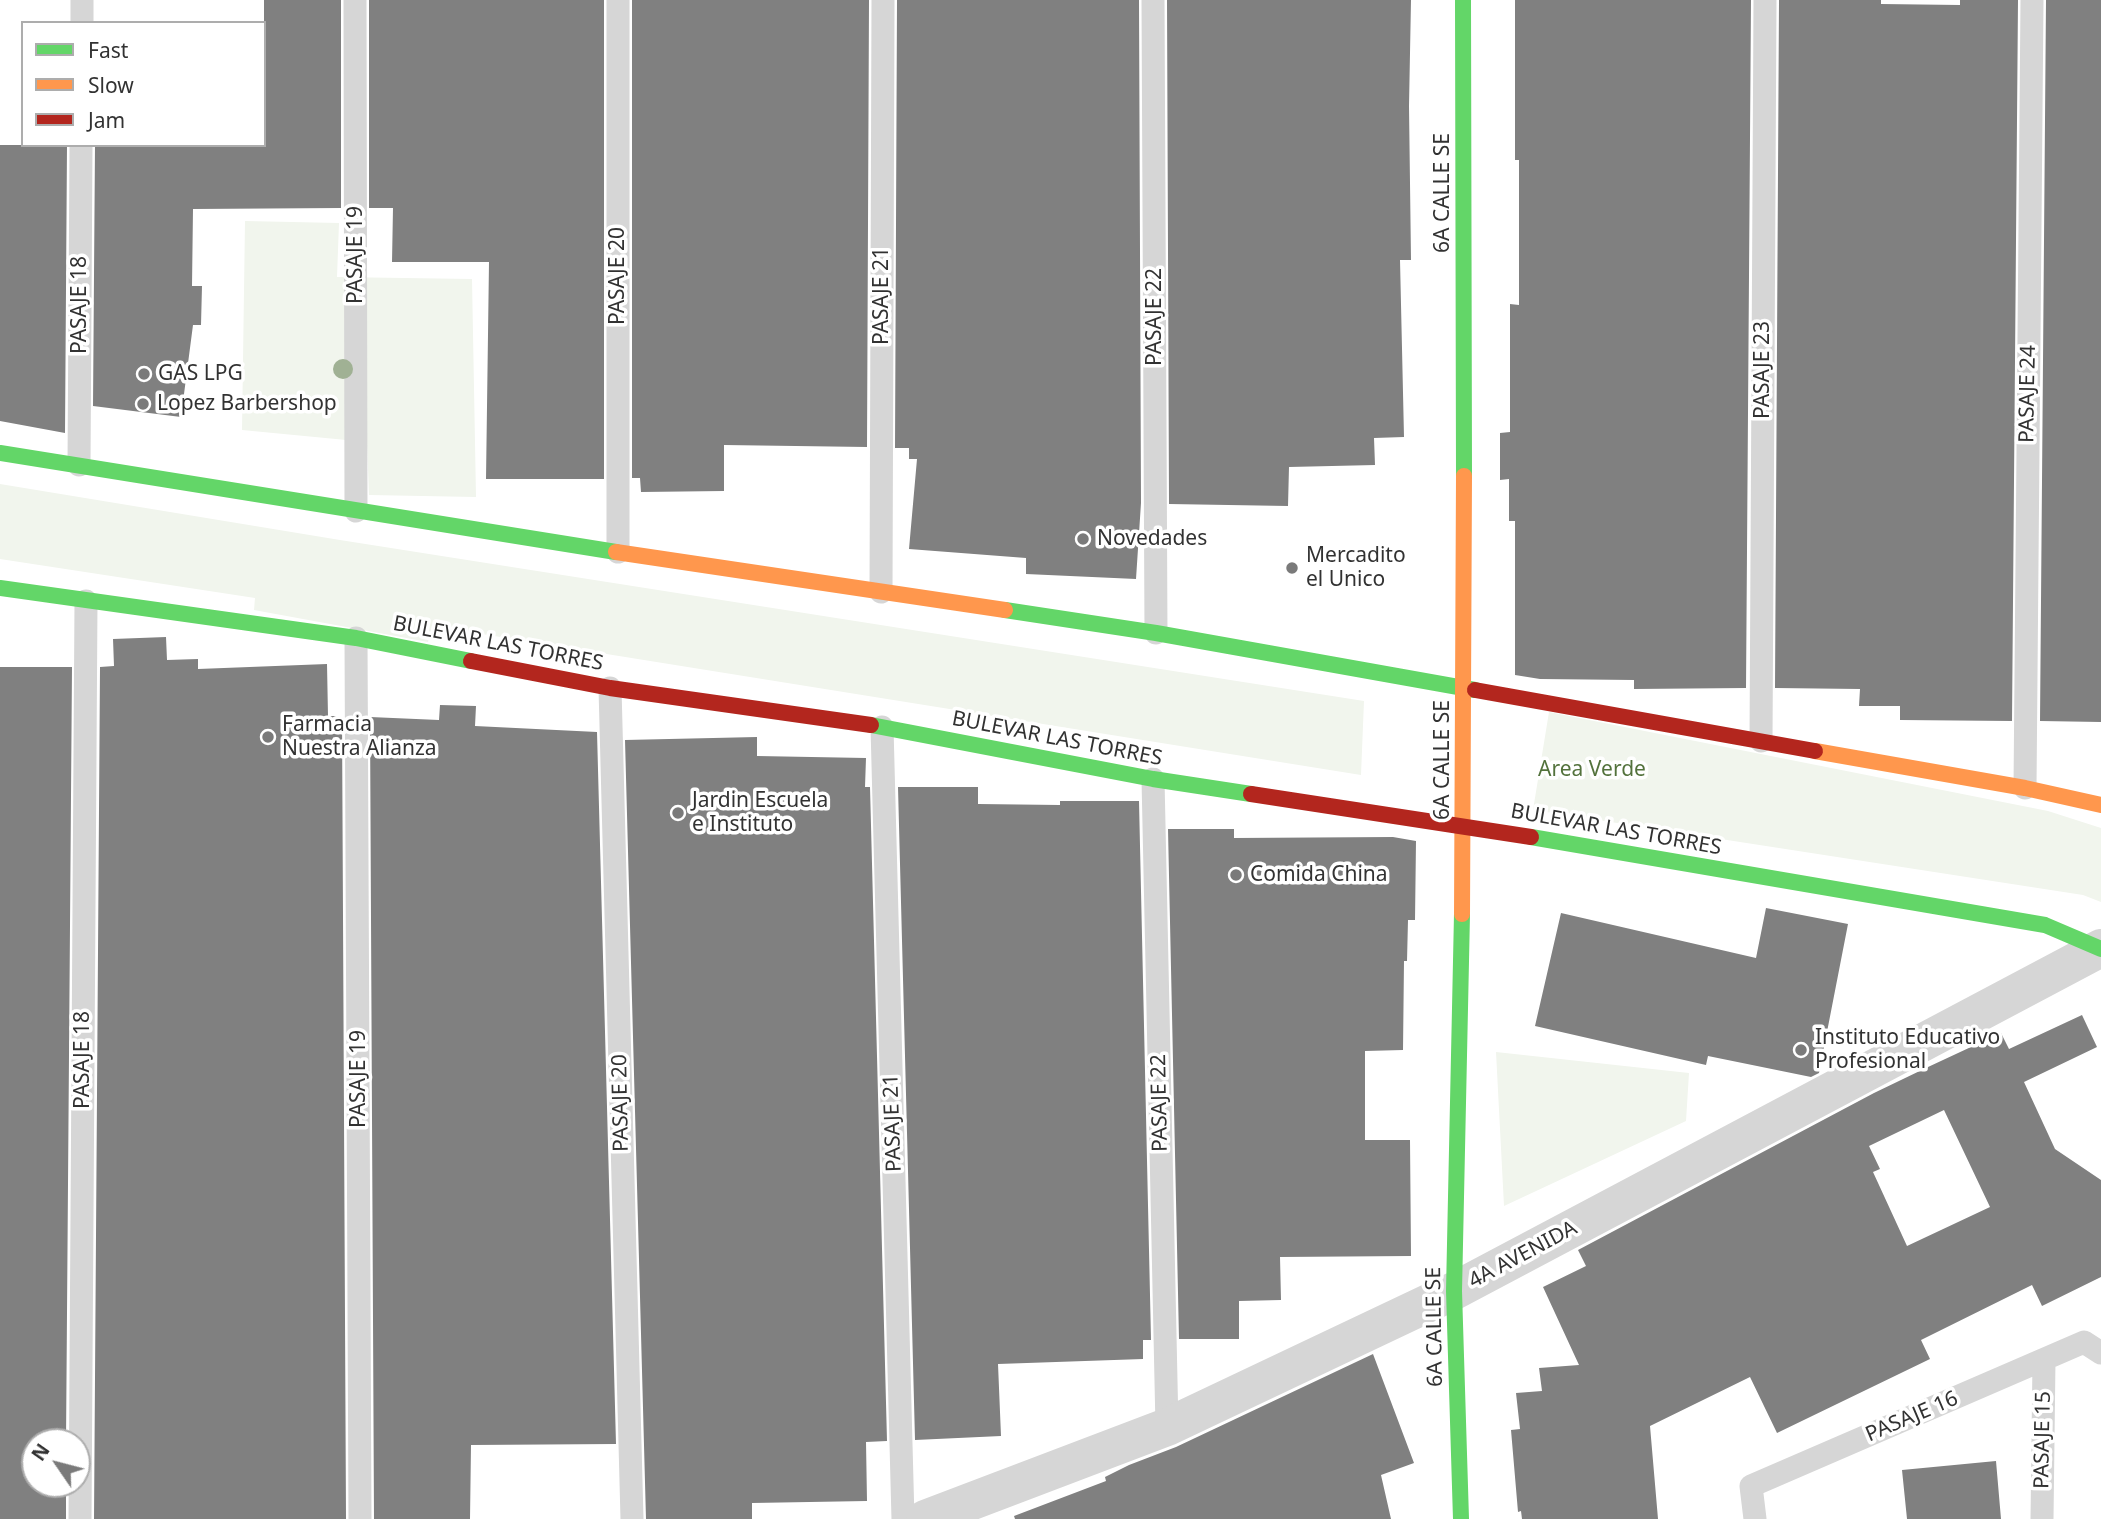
<!DOCTYPE html>
<html>
<head>
<meta charset="utf-8">
<style>
	body { margin:0 }
	#map { position:relative; width:2101px; height:1519px; overflow:hidden; background:#fff; font-family:"Noto Sans",sans-serif }
	canvas { display:block }
	.legend { position:absolute; left:21px; top:21px; width:245px; height:126px; box-sizing:border-box; background:#fff; border:2px solid #adadad; margin:0; padding:9px 12px; list-style:none; font-size:21px; color:#323232 }
	.legend li { display:flex; align-items:center; gap:14px; height:35px }
	.legend b { width:35px; border:2px solid #adadad }
	.north { position:absolute; left:21px; top:1428px; width:70px; height:70px; box-sizing:border-box; background:#fff; border:2px solid #adadad; border-radius:50%; rotate:305deg; font-size:19px; font-weight:700; line-height:28px; text-align:center; color:#323232 }
	.north::after { content:''; display:block; margin:auto; width:24px; height:32px; background:#7a7a7a; clip-path:polygon(50% 0,100% 100%,50% 72%,0 100%) }
</style>
</head>
<body>
<div id="map">
<canvas width="2101" height="1519"></canvas>
<ul class="legend">
<li><b style="height:9px;background:#63d668"></b>Fast</li>
<li><b style="height:9px;background:#ff974d"></b>Slow</li>
<li><b style="height:9px;background:#b3261e"></b>Jam</li>
</ul>
<div class="north">N</div>
</div>
<script>
const g = document.querySelector('canvas').getContext('2d');
g.lineJoin = 'round';
function fill(path, color) {
  g.fillStyle = color;
  g.fill(path, 'evenodd');
}
function stroke(path, color, width, dash) {
  g.strokeStyle = color;
  g.lineWidth = width;
  g.lineCap = dash ? 'butt' : 'round';
  g.setLineDash(dash || []);
  g.stroke(path);
}
function drawText(font, color, halo, rows, align = 'center') {
  g.font = font + ' "Noto Sans",sans-serif';
  g.lineWidth = 7;
  g.setLineDash([]);
  g.textBaseline = 'middle';
  g.strokeStyle = halo;
  g.fillStyle = color;
  for (const [text, x, y, turn = 0] of rows) {
    g.save();
    g.translate(x, y);
    g.rotate((+turn || 0) * Math.PI / 180);
    g.textAlign = isNaN(turn) ? turn : align;
    if (halo) g.strokeText(text, 0, 0);
    g.fillText(text, 0, 0);
    g.restore();
  }
}
const green = new Path2D(`
	M245,221L339,223L337,277L472,279L476,497L369,495L367,442L242,430Z
	M0,484L340,540L1364,701L1361,775L432,626L428,642L254,610L255,598L0,559Z
	M1549,712L2048,811L2101,828V902L2083,895L1533,810Z
	M1496,1052L1689,1073L1686,1121L1504,1206Z`);
const building = new Path2D(`
	M264,0H341V208L193,209L192,286H202L201,325H193L181,417L93,406L95,145H264Z
	M369,0H604V479H486L489,262H392L393,208H369Z
	M632,0H869L867,447L724,445V491L641,492L640,478H632Z
	M897,0H1139L1141,503L1136,579L1026,574V558L909,549L917,459H909V448H895Z
	M1167,0H1411L1409,106L1411,260H1400L1404,437L1374,438L1375,465L1289,467L1288,506L1169,504Z
	M1515,0H1751L1746,688L1634,689V680L1540,679L1515,675V521H1509V479L1500,480V433L1510,432V304L1519,305V160H1515Z
	M1779,0H1881V4L1960,5V0H2018L2012,721L1900,720V706H1859L1860,689L1775,688Z
	M2046,0H2101V722L2040,721Z
	M0,145H67L65,433L0,421Z
	M166,637L167,660L198,659V669L327,664L328,716H342L346,1519H94L100,667L114,666L113,639Z
	M0,667H72L66,1442H35V1484H66V1519H0Z
	M440,705L476,706L475,726L597,732L616,1444L471,1445L470,1519H374L370,717L439,720Z
	M757,737V756L866,758L865,787H870L887,1441L866,1442L867,1501L752,1503V1519H646L625,740Z
	M898,787H978V804L1060,805V801H1139L1151,1340H1143V1359L998,1364L1001,1436L915,1440Z
	M1168,829H1234V838L1393,837L1416,841L1415,920H1408L1407,961H1404L1403,1050L1365,1051V1140H1410L1411,1256L1280,1257L1281,1300L1239,1301V1339H1179Z
	M1766,908L1848,924L1819,1073L1811,1077L1708,1056L1706,1065L1535,1026L1561,913L1756,958Z
	M2082,1015L2097,1047L2024,1082L2055,1149L2101,1180V1277L2042,1306L2032,1285L1921,1340L1930,1359L1777,1433L1750,1377L1650,1426L1658,1519H1522L1521,1511L1518,1512L1511,1430L1520,1429L1516,1393L1542,1391L1539,1368L1579,1365L1543,1287L1586,1266L1578,1250L1874,1093L1928,1067L2001,1033L2009,1049ZM1944,1110L1990,1207L1907,1246L1873,1172L1880,1169L1869,1146Z
	M1373,1354L1414,1463L1381,1475L1391,1519H1015L1014,1516L1106,1481L1105,1477L1129,1465L1176,1447Z
	M1996,1461L2001,1519H1907L1902,1470Z`);
const lane = new Path2D(`
	M355,0L356,511
	M618,0V552
	M1153,0L1156,633
	M82,23V0
	M79,465L81,145
	M881,592L883,0
	M356,638L360,1519
	M610,688L632,1519
	M882,727L903,1519
	M1761,741L1765,0
	M1153,779L1167,1427
	M2025,788L2032,0
	M80,1519L86,601
	M1755,1519L1751,1486L2084,1342L2101,1353
	M2042,1519L2044,1360`);
const street = new Path2D(`
	M925,1519L1167,1427L1454,1291L2101,948`);
const fast = new Path2D(`
	M1463,0L1464,476
	M0,453L616,552
	M0,588L356,638L471,661
	M1005,610L1156,633L1475,690
	M871,725L1153,779L1251,794
	M1531,837L2045,925L2101,949
	M1461,1519L1454,1291L1462,914`);
const slow = new Path2D(`
	M616,552L1005,610
	M1815,751L2025,788L2101,805
	M1462,914L1464,476`);
const jam = new Path2D(`
	M471,661L610,688L871,725
	M1475,690L1815,751
	M1251,794L1531,837`);
const trees = [
	[343,369]
];
const markers = [
	[144,374,7,"#7a7a7a"],
	[143,404,7,"#7a7a7a"],
	[1083,539,7,"#7a7a7a"],
	[1292,568,7,"#7a7a7a"],
	[268,737,7,"#7a7a7a"],
	[678,813,7,"#7a7a7a"],
	[1236,875,7,"#7a7a7a"],
	[1801,1050,7,"#7a7a7a"]
];
const streetNames = [
	["6A CALLE SE",1443,193,-90],
	["PASAJE 19",356,255,-90],
	["PASAJE 20",618,276,-90],
	["PASAJE 21",882,296,-90],
	["PASAJE 18",80,305,-90],
	["PASAJE 22",1155,317,-90],
	["PASAJE 23",1763,370,-90],
	["PASAJE 24",2028,394,-89],
	["BULEVAR LAS TORRES",498,644,11],
	["BULEVAR LAS TORRES",1057,739,11],
	["6A CALLE SE",1443,760,-90],
	["BULEVAR LAS TORRES",1616,830,10],
	["PASAJE 18",83,1060,-90],
	["PASAJE 19",359,1079,-90],
	["PASAJE 20",621,1103,-91],
	["PASAJE 22",1160,1103,-91],
	["PASAJE 21",893,1123,-92],
	["4A AVENIDA",1523,1255,-28],
	["6A CALLE SE",1435,1327,-91],
	["PASAJE 16",1912,1417,-23],
	["PASAJE 15",2043,1440,-89]
];
const poiNames = [
	["GAS LPG",158,374],
	["Lopez Barbershop",157,404],
	["Novedades",1097,539],
	["Mercadito",1306,556],
	["el Unico",1306,580],
	["Farmacia",282,725],
	["Nuestra Alianza",282,749],
	["Jardin Escuela",692,801],
	["e Instituto",692,825],
	["Comida China",1250,875],
	["Instituto Educativo",1815,1038],
	["Profesional",1815,1062]
];
const parkNames = [
	["Area Verde",1592,770]
];
fill(green, '#f1f5ed');
fill(building, '#808080');
stroke(lane, '#d6d6d6', 23);
stroke(street, '#d6d6d6', 38);
stroke(fast, '#63d668', 16);
stroke(slow, '#ff974d', 16);
stroke(jam, '#b3261e', 16);
g.fillStyle = '#a0b194';
for (const [x, y] of trees) {
  g.beginPath();
  g.arc(x, y, 10, 0, 2 * Math.PI);
  g.fill();
}
for (const [x, y, r, color] of markers) {
  const dot = new Path2D();
  dot.arc(x, y, r, 0, 2 * Math.PI);
  g.fillStyle = color;
  g.fill(dot);
  stroke(dot, '#fff', 2.5);
}
drawText('21px', '#323232', '#fff', streetNames);
drawText('21px', '#323232', '#fff', poiNames, 'left');
drawText('21px', '#53723c', '#fff', parkNames);
</script>
</body>
</html>
